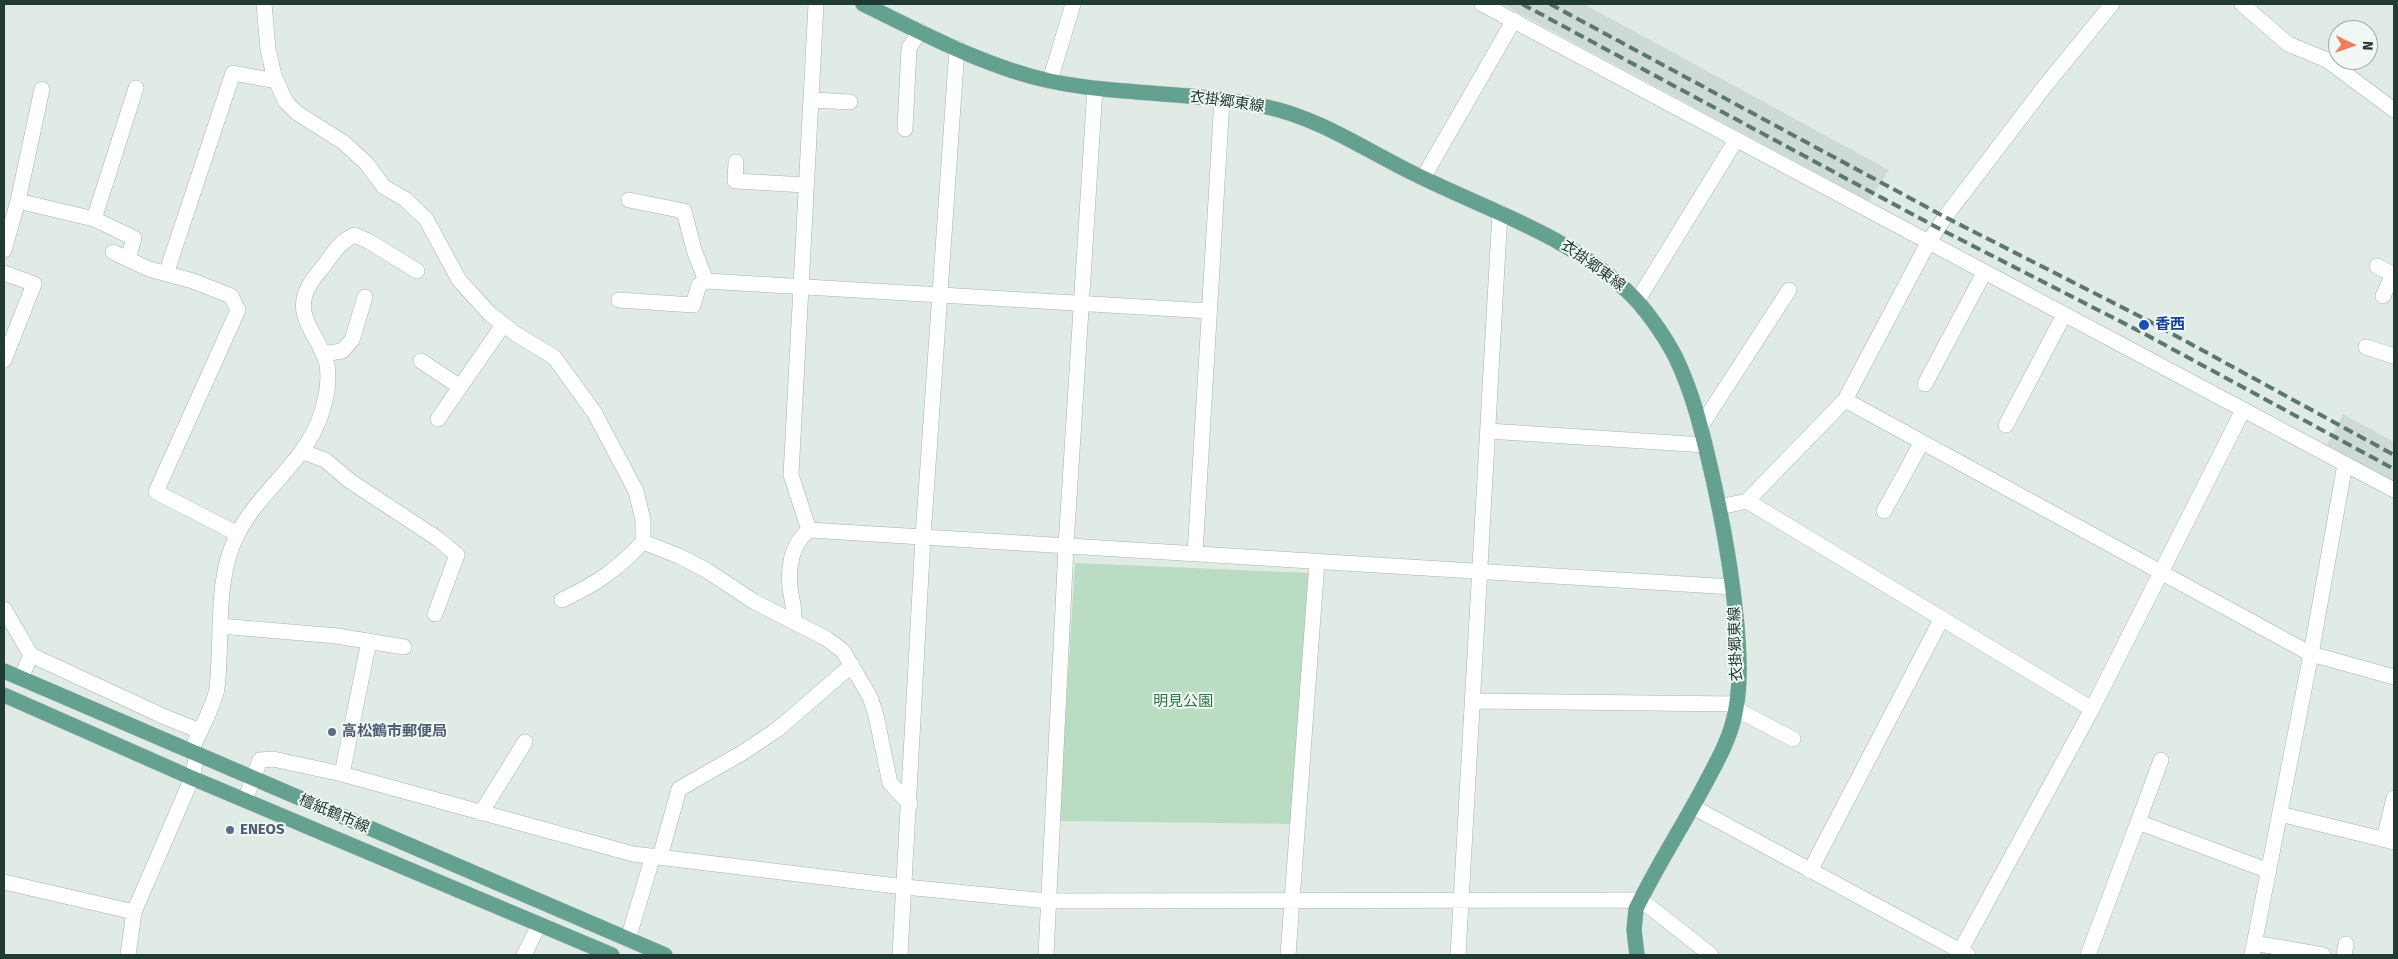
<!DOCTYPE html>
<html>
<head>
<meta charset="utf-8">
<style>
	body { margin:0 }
	#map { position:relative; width:2398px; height:959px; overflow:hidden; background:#e0ebe6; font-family:"Fira Sans",sans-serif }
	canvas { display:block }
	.frame { position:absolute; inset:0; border:5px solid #213b34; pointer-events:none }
	.north { position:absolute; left:2328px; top:20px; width:50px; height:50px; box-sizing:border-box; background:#f1f8f4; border:1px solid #9eaca7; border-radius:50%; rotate:93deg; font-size:14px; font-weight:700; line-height:20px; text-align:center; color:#213b34 }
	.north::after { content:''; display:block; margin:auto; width:18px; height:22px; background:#f27d58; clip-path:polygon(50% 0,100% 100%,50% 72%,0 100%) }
</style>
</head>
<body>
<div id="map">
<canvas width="2398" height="959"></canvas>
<div class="frame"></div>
<div class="north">N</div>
</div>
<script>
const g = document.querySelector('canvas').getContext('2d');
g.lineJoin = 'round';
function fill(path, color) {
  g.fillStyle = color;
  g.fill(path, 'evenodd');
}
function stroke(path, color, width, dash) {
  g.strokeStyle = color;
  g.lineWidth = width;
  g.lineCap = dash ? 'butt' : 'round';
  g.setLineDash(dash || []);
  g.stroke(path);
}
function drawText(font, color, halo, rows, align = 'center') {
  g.font = font + ' "Fira Sans","Noto Sans JP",sans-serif';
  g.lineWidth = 4;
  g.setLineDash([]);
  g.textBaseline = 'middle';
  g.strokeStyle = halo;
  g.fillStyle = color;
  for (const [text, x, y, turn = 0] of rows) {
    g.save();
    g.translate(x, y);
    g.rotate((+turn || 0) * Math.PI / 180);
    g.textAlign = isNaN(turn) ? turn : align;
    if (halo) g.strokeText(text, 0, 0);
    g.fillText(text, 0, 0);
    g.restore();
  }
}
const built = new Path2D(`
	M1502,4H1584L1889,170L1869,201Z
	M2343,414L2394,442V482L2326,446Z`);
const green = new Path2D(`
	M1075,563L1309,573L1291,824L1059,821Z`);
const minor = new Path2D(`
	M264,4L268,49L274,76L286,102L297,113L343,142L366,163L384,187L405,199L426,219L459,280L490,314L516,334L554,357L594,412L636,491L643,520V542L679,556L706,570L753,601L827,639L843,651L870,697L876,715L890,783L910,804
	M816,4L791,475L809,530L1733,587
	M1482,4L2394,490
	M2242,4L2288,44L2327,60L2394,110
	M1050,81L1073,4
	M811,100L850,102
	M905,129L909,48L920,31
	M736,162L735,181L806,185
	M1423,178L1514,20
	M629,200L684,211L694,250L706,281
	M18,201L94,219L134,238L128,259
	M94,219L136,88
	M4,250L18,201L42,89
	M113,252L149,269L193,281L231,296L238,310L156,492L238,534
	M2377,266L2394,275
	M4,273L34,284L4,360
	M166,274L233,73L276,81
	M2383,296L2393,274
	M619,300L693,305L699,285L706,281L1209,311
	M1637,301L1736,140
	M2366,347L2394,356
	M323,354L342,351L352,340L365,297
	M421,361L460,387
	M1925,384L1984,273
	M1845,400L2311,654L2394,677
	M438,419L503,325
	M2006,425L2064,315
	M1701,426L1789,290
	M1488,431L1705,445
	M303,452L325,460L350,481L438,539L457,555L435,614
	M1747,501L2092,709
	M1720,507L1747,501L1845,400L1928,243L1945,217L2045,86L2112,4
	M1884,511L1922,442
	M1195,554L1222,99
	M562,600C598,583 615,571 643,542
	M4,609L31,655L165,717L200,731
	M793,621C796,609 791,599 790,587C788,566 792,543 809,530
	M220,626L337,636L404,647
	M21,678L31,655
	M1473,701L1737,704
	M1736,709L1793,739
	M191,751C198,735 215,704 217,688C223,638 214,581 237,535C264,482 314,460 326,396C328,387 329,370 326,361C319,336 293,316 308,288C312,279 320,271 326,263C335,251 340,241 355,235L370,242L417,271
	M342,774L369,641
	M245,800L260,760L273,759L342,774L633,854L905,887L1048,901L1641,900L1711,955
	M1693,807L1968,955
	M481,813L525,742
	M2280,814L2394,842
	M2138,822L2161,760
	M2384,839L2394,798
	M660,857L679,789L742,753L778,729L852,665
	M1810,871L1942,618
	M4,882L134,912
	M628,939L653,856
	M2254,943L2323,955
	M128,955L134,912L192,778L197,754
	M524,955L539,925
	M900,955L923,537L957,48
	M1046,955L1066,546L1095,88
	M1288,955L1317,562
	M1458,955L1500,212
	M1958,955L2092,709L2243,410
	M2088,955L2138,822L2269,871
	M2252,955L2311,654L2345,464
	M2344,955L2346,944`);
const major = new Path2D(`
	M863,4C923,33 985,67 1050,81C1122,96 1196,91 1267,107C1323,119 1371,154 1423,178C1493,212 1568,236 1626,290C1644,306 1664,335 1675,356C1693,393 1702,431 1711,470C1723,522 1732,573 1737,626C1739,653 1741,681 1736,708C1732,735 1718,760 1705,784C1683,826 1656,867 1636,909L1634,930L1637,955
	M4,671L665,955
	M4,695L192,778L612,955`);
const rail = new Path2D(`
	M1522,4L1938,228L2141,332L2394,469
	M1550,4L1945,217L2147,320L2394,455`);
const markers = [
	[2144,325,6,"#1a4fb4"],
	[332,732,5,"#5c6f8a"],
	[230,830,5,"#5c6f8a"]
];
const streetNames = [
	["衣掛郷東線",1227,102,8],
	["衣掛郷東線",1593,266,36],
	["衣掛郷東線",1736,644,-92],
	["檀紙鶴市線",334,814,23]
];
const transitNames = [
	["香西",2155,325]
];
const parkNames = [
	["明見公園",1183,702]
];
const serviceNames = [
	["高松鶴市郵便局",342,732],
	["ENEOS",240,830]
];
fill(built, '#cedbd5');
fill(green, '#b9dcc2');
stroke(minor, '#a3b3ad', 16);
stroke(major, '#c1c8c6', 16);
stroke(minor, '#fff', 15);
stroke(major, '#65a191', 15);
stroke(rail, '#5b7770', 4, [10, 5]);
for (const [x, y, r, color] of markers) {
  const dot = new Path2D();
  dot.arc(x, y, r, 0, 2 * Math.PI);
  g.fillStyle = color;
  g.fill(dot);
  stroke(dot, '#f1f8f4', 2);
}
drawText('15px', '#213b34', '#f1f8f4', streetNames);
drawText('bold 15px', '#164399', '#f1f8f4', transitNames, 'left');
drawText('15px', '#2b7247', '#f1f8f4', parkNames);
drawText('bold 15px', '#4e5e75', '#f1f8f4', serviceNames, 'left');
</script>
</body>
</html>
